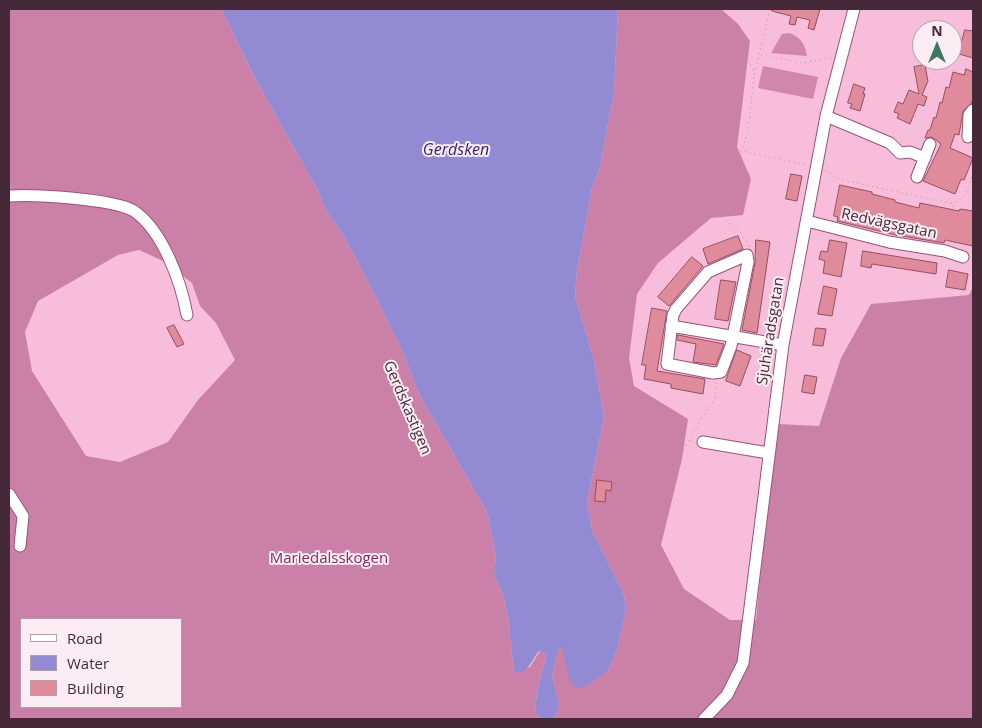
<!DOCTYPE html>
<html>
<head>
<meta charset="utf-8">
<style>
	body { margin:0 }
	#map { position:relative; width:982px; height:728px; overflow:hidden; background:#f8bdda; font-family:"Open Sans",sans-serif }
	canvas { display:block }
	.frame { position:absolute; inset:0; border:10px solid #462938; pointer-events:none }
	.legend { position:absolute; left:20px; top:618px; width:162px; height:90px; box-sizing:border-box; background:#fcedf4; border:1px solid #b39fa9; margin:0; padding:6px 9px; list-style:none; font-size:15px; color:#462938 }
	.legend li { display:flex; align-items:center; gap:10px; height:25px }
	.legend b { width:25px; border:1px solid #b39fa9 }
	.north { position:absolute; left:912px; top:20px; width:50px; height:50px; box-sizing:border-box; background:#fcedf4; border:1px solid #b39fa9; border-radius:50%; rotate:0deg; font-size:14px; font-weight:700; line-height:20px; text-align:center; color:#462938 }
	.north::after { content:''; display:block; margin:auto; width:18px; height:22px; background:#3c7862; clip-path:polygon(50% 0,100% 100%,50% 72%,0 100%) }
</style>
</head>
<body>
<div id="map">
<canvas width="982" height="728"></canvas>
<div class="frame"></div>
<ul class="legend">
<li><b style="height:6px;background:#fff"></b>Road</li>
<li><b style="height:14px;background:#928bd3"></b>Water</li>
<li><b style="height:14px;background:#e08b9b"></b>Building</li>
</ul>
<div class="north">N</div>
</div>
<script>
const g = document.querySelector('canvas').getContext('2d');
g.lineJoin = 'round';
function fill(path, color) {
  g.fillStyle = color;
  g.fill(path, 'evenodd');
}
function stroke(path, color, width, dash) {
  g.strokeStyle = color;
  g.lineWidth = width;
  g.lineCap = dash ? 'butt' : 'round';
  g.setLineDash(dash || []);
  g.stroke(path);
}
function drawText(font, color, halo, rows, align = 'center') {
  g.font = font + ' "Open Sans",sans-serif';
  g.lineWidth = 4;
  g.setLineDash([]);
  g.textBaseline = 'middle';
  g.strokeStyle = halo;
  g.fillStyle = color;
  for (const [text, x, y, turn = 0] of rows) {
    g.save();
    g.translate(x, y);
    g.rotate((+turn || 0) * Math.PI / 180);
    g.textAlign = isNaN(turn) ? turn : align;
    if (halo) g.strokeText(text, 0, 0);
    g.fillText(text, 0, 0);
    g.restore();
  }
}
const green = new Path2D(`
	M790,33C801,38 805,44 807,56L771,53L782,34Z
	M763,66L818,77L813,99L758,88Z`);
const forest = new Path2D(`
	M9,9H221L257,82L317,189L326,211L342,233L372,289L402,350L420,396L487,512L496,556L494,575L503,595L508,617L514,673L530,667L540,651L546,654C546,662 543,666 541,674C538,686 535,701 536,714L544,719H9ZM139,250L163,261L192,283L200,306L216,323L235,360L198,400L168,442L120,462L86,456L32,371L25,332L38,301L118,255ZM21,619H181V707H21Z
	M618,9H721L738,24L750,41L737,147L751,179L743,215L711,218L658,263L637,294L629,358L634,386L688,419L682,459L661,545L684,589L730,620H756L772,453L778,424L819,426L841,358L871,304L969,295L973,287V719H555L559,704L552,675L558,651L562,647L608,671L617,650L626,609L624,595L592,530L587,502L604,417L594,360L575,296L577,271L592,188L600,167L614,92Z`);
const water = new Path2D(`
	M221,9H618L614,92L600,167L592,188L577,271L575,296L594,360L604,417L587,502L592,530L624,595L626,609L617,650L608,671L588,685L576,689L569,678L562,647L558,651L552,675L559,704L555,719H544L536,714C535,701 538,686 541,674C543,666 546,662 546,654L539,651C531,661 529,673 514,673L508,617L503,595L494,575L496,556L487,512L420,396L402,350L372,289L342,233L326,211L317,189L257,82Z`);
const building = new Path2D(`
	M772,9H820L814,30L808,28L810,20L797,17L795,25L789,24L791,16L772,11Z
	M965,30L973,31V58L959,54Z
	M925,65L928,81L922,95L927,97L924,106L918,104L910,124L897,118L899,114L894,112L898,102L903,104L909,90L919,94L914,67Z
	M966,69L973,72V97L972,103L963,111L959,135L955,134L950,148L973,158L964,180L961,179L955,194L923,181L941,144L932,137L925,138L928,130H930L934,117L936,118L940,102L942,103L946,87L949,88L953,72L964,75Z
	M854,84L865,88L863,94H865L860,111L850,108L852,104L848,103Z
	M791,174L802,176L797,201L786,199Z
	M840,185L872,192V194L895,200V202L919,208L920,203L959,211L960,209L973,211V246L945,240L944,243L896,235L837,221L838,217L834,216Z
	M738,236L743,249L708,264L703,249Z
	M756,240L770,242L757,333L742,330L755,263Z
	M830,240L847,243L841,277L823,273L825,261L819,259L821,251L827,252Z
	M863,251L937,263L936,274L872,264L871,268L861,266Z
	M692,257L703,266L669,306L658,297Z
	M949,270L968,274L965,290L946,287Z
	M721,280L736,282L728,321L715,319Z
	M824,286L837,289L832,316L818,314Z
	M652,308L667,311L657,371L705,379L703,394L671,388V384L644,379L646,365H642Z
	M174,325L184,344L177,347L167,328Z
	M816,328L826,329L823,346L813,345Z
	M678,335L724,344L716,365L693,362L696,344L677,340Z
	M737,350L751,356L740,386L726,381Z
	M805,375L817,377L814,394L802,392Z
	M597,480L612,482L611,491L606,490L605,502L595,501Z`);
const path = new Path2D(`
	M200,9L209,38L226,62L266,139L285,159L297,198L318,239L333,310L351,336L380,364L427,480L463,504L471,522L475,567L499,719
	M718,9C735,30 747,49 754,75
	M9,11H19L34,18L68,89L92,118L99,143L102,168L110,187
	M761,55L802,63L831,58
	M825,171L842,180L950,203C966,202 969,185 973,173
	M607,172L617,158L647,156L714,139L731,144L742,151L807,165
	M102,193L152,164L159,147L205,93L209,39
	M156,217L213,233L243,253L258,269L271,295L274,325L271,346L276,364L285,386L296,395L302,416L308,451L338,515C343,517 349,520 354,519C382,517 406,495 427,480
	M947,241L954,203
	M749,246L739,230L723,219L717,197L730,189L736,176L749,124L754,76L770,9
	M273,334C278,338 284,344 289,347C308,356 334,345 351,336
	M783,434L804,451L812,454L822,455L843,445L852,444L877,446L897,453L914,444
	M686,446L653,431L647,421L638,394L624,375C629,356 633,351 619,335L628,289L651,267L657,256L688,220L717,197
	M757,629C769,633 781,642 793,645C827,653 824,622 855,663L871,662L884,664L934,695
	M637,719L669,620L654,577L655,521L661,480L686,446L701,419L715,399L717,383
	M949,719C943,700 925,685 921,665L949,611L962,600L964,588L936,539L920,526L908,500L913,490L917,474L915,444L922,418L927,386L930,381L947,375L973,349`);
const minor = new Path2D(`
	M826,116L890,143L900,153L910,152L925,158
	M968,137L969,115L973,110
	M917,177L930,144
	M9,196C33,194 114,199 134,211C163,231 181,282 187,315
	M807,221L889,242L945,251L963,257
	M747,255L748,262L731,346L721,372L713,373L667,364L673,315L676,309L708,272Z
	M671,326L783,345
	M703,442L768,453
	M9,494L23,516L20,546
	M704,719L727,695L743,663L783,345L826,116L854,9`);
const streetNames = [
	["Redvägsgatan",889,224,12],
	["Sjuhäradsgatan",771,331,-81],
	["Gerdskastigen",407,408,67]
];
const parkNames = [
	["Mariedalsskogen",329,559]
];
const waterNames = [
	["Gerdsken",456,150]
];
fill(green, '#d186ad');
fill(forest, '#cb80a7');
fill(water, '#928bd3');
fill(building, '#e08b9b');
stroke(building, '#964e5e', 1);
stroke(minor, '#955477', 13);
stroke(path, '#bb8aa3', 1, [1, 4]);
stroke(minor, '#fff', 11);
drawText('15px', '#462938', '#fcedf4', streetNames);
drawText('15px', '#852c61', '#fcedf4', parkNames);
drawText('italic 16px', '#331f72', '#fcedf4', waterNames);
</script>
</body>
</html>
